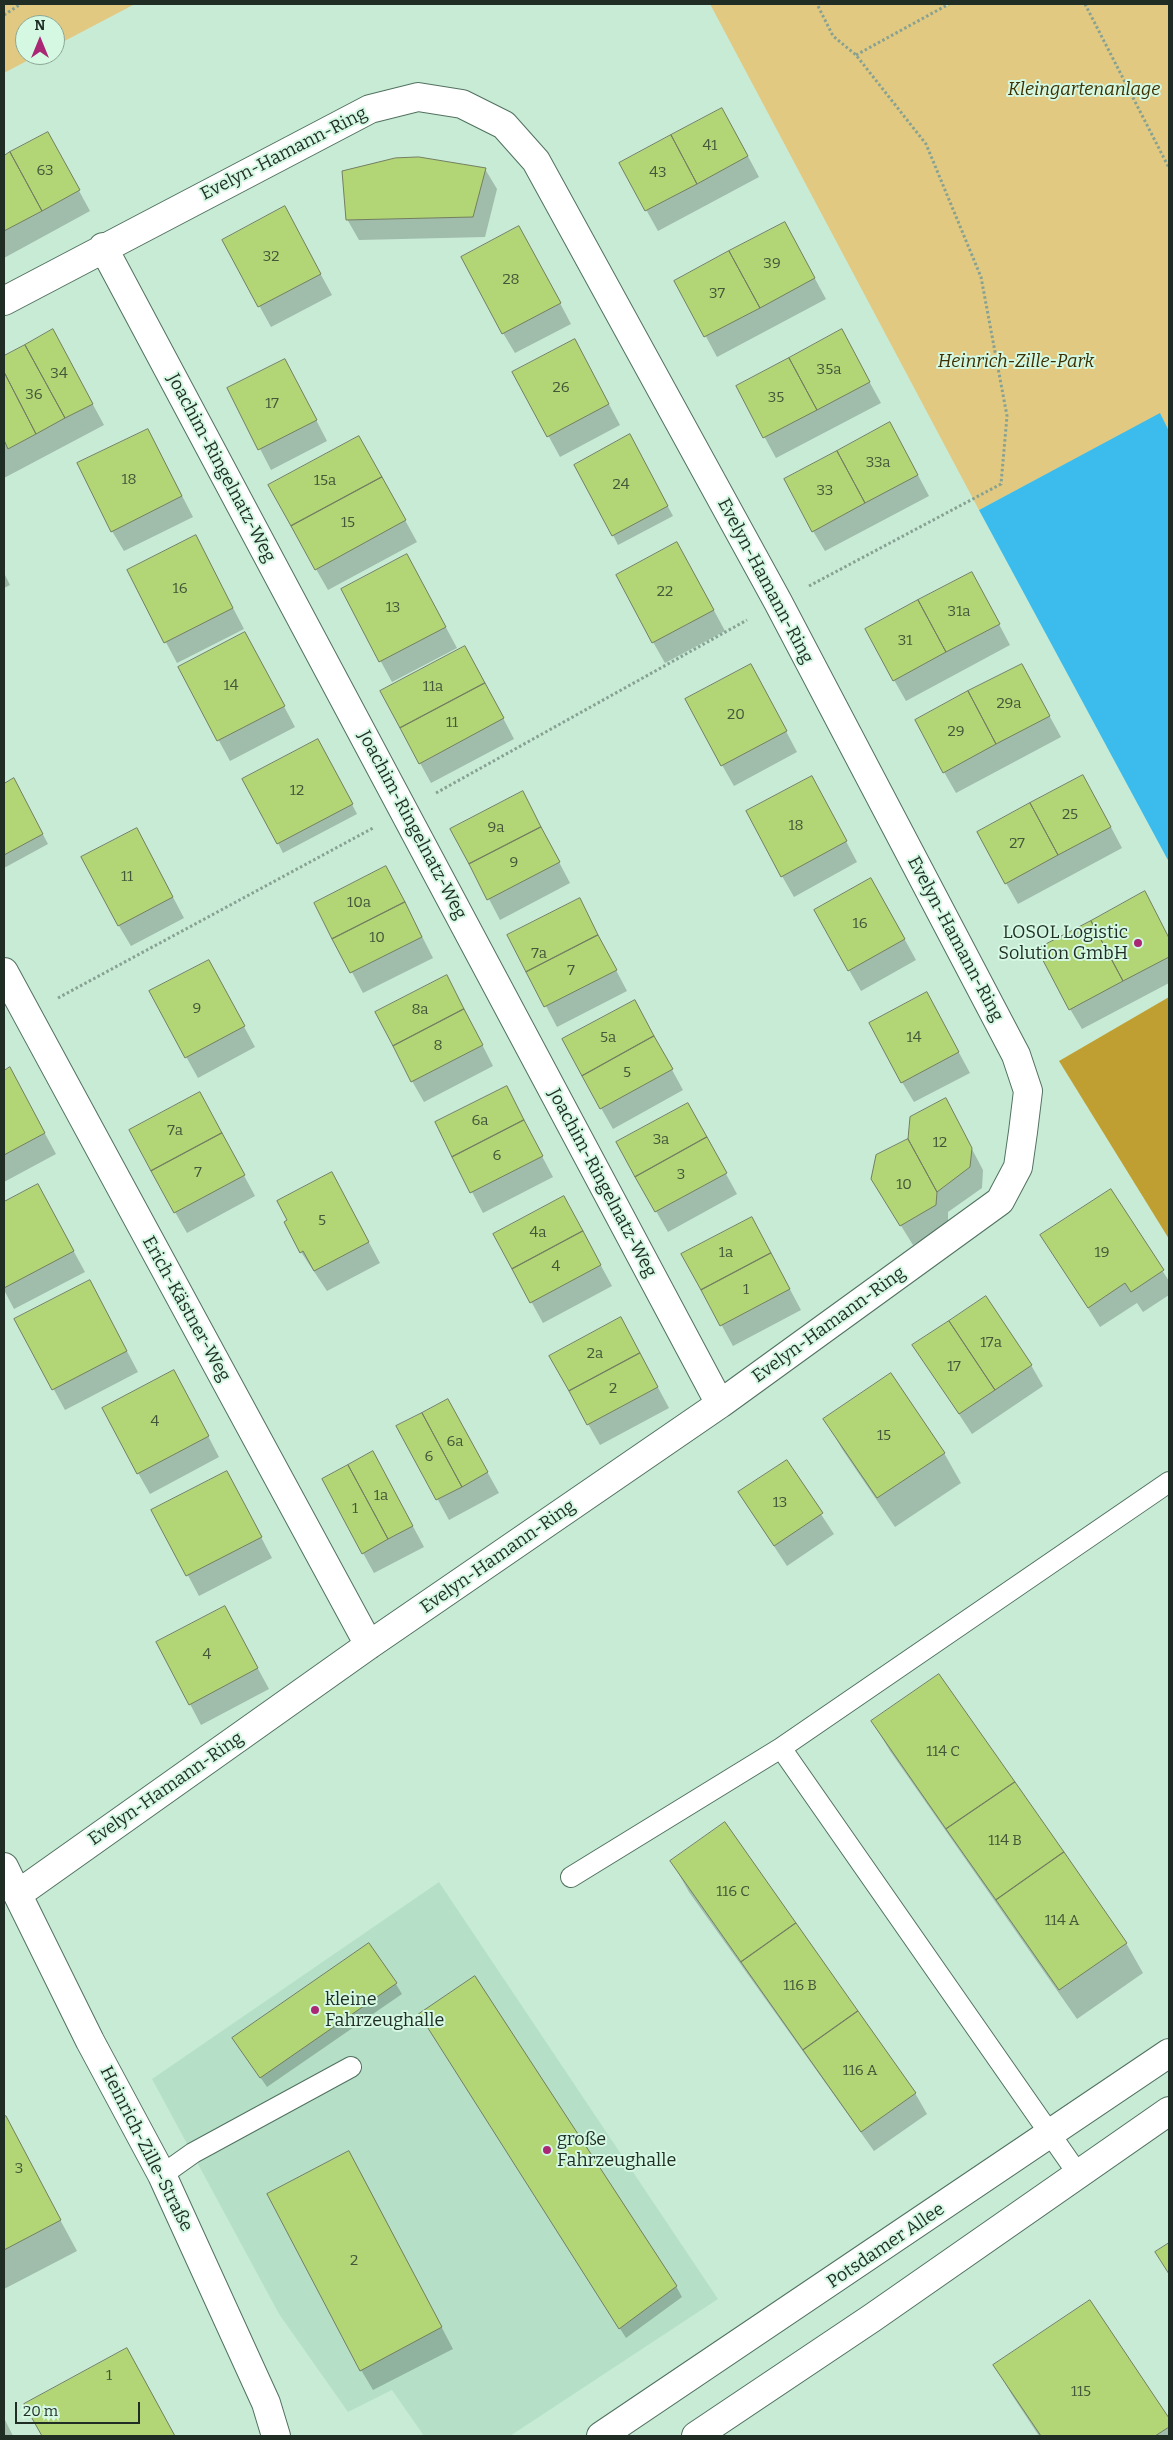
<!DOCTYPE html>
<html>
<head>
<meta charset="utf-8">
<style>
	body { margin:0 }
	#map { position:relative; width:1173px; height:2440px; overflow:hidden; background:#c8ebd6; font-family:Bitter,serif }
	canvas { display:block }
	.frame { position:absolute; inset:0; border:5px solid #1f2d25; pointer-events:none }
	.north { position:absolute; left:15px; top:15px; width:50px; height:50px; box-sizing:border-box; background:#d5f8e3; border:1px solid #8ca797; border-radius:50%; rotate:0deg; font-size:14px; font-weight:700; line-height:20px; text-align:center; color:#1f2d25 }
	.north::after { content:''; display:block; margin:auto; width:18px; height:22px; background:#a92774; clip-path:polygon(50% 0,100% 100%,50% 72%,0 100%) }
	.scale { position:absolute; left:15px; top:2402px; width:125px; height:22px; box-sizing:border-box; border:2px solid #1f2d25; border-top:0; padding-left:6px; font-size:15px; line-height:18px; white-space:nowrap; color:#1f2d25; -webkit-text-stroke:4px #d5f8e3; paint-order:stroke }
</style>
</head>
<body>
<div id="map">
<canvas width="1173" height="2440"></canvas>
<div class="frame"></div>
<div class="north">N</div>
<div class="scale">20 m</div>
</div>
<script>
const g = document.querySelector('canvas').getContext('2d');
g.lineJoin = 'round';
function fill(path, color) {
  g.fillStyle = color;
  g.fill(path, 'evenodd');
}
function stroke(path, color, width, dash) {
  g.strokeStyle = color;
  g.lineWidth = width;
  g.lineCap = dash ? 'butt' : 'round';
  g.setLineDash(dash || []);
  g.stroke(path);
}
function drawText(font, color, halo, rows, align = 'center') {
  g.font = font + ' Bitter,serif';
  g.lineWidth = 4;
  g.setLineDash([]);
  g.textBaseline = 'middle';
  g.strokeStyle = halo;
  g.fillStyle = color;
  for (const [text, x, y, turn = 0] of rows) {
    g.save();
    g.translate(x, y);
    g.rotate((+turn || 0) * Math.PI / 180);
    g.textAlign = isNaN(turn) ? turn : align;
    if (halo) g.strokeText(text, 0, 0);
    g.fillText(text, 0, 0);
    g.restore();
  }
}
const built = new Path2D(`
	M439,1882L718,2299L510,2436H424L392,2390L348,2412L279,2314L152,2079Z`);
const green = new Path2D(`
	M4,4H135L55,46V25H25V55H38L4,73Z
	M710,4H942L944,7L952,4H1169V431L1160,414L979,510Z`);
const forest = new Path2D(`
	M1169,997V1239L1059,1061Z`);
const water = new Path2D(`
	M1160,413L1169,431V862L979,510Z`);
const shadow = new Path2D(`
	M734,130L759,177L658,231L620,163Z
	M48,134L90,211L4,258V157Z
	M485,169L497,189L485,237L359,240L347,219Z
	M296,229L332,295L271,327L223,240Z
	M796,244L826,299L717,357L676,281Z
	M531,248L571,324L515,353L503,333Z
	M53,331L104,425L4,478V357Z
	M853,352L881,403L776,458L737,387Z
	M586,361L620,425L560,457L514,373Z
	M296,381L327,441L271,470L229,389Z
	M902,445L929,496L825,551L813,531Z
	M636,446L673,516L618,545L613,535Z
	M159,451L193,517L124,551L112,531Z
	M371,458L417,542L328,590L316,569Z
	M196,537L244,629L177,663L128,571Z
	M407,555L457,648L392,682L342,590Z
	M689,564L725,631L665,663L653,642Z
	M4,573L10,585L4,588Z
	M983,594L1010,645L906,701L894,680Z
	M256,654L295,727L230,761L179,668Z
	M477,668L514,739L431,783L420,763Z
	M762,686L797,752L734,786L722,765Z
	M1033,686L1061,737L956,793L944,772Z
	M324,750L357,814L283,853L278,843Z
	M14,780L48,844L4,868V785Z
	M522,792L570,883L500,920L489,899Z
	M1095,797L1122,848L1018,904L1006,883Z
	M823,798L857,862L794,897L782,876Z
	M148,850L184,918L131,946L119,926Z
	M398,889L433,958L363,993L316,904Z
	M579,900L627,991L557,1027L509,936Z
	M883,900L916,960L861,991L849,970Z
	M1156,914L1169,939V983L1082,1029L1070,1009Z
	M220,982L255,1047L198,1078L150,992Z
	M458,997L493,1066L424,1102L412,1081Z
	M938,1014L970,1073L914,1102L902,1082Z
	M646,1022L683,1090L613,1129L601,1108Z
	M10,1069L56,1154L4,1182V1072Z
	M506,1088L553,1177L483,1213L436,1123Z
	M211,1114L255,1196L187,1233L175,1212Z
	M957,1121L983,1170L982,1188L948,1212V1226L913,1245L885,1200Z
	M699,1125L737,1194L668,1232L617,1143Z
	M38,1186L85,1272L14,1309L4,1290V1203Z
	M1110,1191L1169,1281V1295L1143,1312L1137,1303L1100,1327L1042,1236Z
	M343,1194L380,1263L327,1291L301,1252Z
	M575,1218L612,1286L543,1323L494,1234Z
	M763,1239L801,1310L733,1346L683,1255Z
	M101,1302L138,1372L65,1410L16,1320Z
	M632,1339L669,1408L600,1445L588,1424Z
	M914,1346L1031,1365L1043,1386L972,1434Z
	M185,1392L219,1457L150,1494L138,1473Z
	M825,1419L944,1453L961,1483L895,1527L842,1449Z
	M459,1421L499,1493L449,1520L398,1427Z
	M786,1461L834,1534L787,1566L739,1493Z
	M385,1474L424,1547L374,1573L363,1553Z
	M238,1493L272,1558L199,1596L153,1510Z
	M236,1628L269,1689L201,1725L190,1704Z
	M872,1721L1126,1943L1143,1973L1077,2019L890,1751Z
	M672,1862L915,2093L927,2114L874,2151L689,1892Z
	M396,1984L402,1994L267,2087L240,2048Z
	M427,2025L676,2286L682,2297L626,2338Z
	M5,2118L77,2251L4,2289V2119Z
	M361,2173L453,2349L373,2390L361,2370Z
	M1089,2302L1169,2421V2436H1039L1012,2395L994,2365Z
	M139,2370L175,2436H43L26,2404Z
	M4,2418L13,2436H4Z`);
const building = new Path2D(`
	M722,108L748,156L697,184L671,135Z
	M48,132L80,190L42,211L10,152Z
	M671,135L697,184L645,211L619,163Z
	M10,152L42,211L4,231V156Z
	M419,157L486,168L473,217L346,220L342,171L395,158Z
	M285,206L321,274L258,307L222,240Z
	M785,222L815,278L760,308L729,251Z
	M519,226L561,303L502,334L461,257Z
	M729,251L760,308L704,337L674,281Z
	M53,329L93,404L65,418L25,345Z
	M842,329L870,382L817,410L789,358Z
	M575,339L609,404L547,437L512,372Z
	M25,345L65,418L36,434L4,372V356Z
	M789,358L817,410L763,438L736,386Z
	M285,359L317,420L258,450L227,388Z
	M4,372L36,434L8,449L4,440Z
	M890,422L918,475L865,503L837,451Z
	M148,429L182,496L111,532L77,463Z
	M630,434L668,506L612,536L574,465Z
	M359,436L382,477L291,526L268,485Z
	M837,451L865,503L812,532L784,479Z
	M382,477L406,520L315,570L291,526Z
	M196,535L233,608L164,643L127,570Z
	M677,542L714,610L652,643L616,575Z
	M407,554L446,627L379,662L341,589Z
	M972,572L1000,624L946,652L918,600Z
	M918,600L946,652L893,681L865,629Z
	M245,632L285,706L217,741L178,667Z
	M465,646L485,683L400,728L380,691Z
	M751,664L787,731L721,766L685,699Z
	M1022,664L1050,716L996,744L968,691Z
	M485,683L504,718L419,764L400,728Z
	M968,691L996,744L943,773L915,720Z
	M318,739L353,804L277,844L242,779Z
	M1083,775L1111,827L1058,855L1030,803Z
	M812,776L847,841L781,877L746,811Z
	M14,778L43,834L4,855V784Z
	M523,791L541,827L469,864L450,829Z
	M1030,803L1058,855L1005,884L977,832Z
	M541,827L560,862L487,900L469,864Z
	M137,828L173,897L118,926L81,857Z
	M386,866L405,902L332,939L314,903Z
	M871,878L905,939L848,971L814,910Z
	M1145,891L1169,938V957L1123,981L1091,921Z
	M580,898L598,935L526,972L507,935Z
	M405,902L422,937L350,973L332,939Z
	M1091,921L1123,981L1069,1010L1037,949Z
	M598,935L617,970L544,1007L526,972Z
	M209,960L245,1026L185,1058L149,991Z
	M447,975L464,1009L393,1046L375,1012Z
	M927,992L959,1052L901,1083L869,1023Z
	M635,1000L654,1036L582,1076L562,1039Z
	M464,1009L483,1045L411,1082L393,1046Z
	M654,1036L673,1069L600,1109L582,1076Z
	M10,1067L45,1133L4,1155V1071Z
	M507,1086L524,1120L452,1157L435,1122Z
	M200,1092L222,1133L151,1171L129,1130Z
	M946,1098L972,1148L970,1167L937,1192L908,1139L910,1117Z
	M688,1103L707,1137L635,1177L616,1142Z
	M524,1120L543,1156L470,1193L452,1157Z
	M222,1133L245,1175L174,1213L151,1171Z
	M707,1137L727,1173L655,1212L635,1177Z
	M908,1139L937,1192L936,1205L900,1226L871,1179L876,1155Z
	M332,1172L369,1242L314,1271L303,1251L300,1253L284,1222L287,1220L277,1201Z
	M38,1184L74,1251L4,1288V1202Z
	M1111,1189L1164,1270L1131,1292L1125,1283L1088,1308L1040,1235Z
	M564,1196L583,1231L512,1269L493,1234Z
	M752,1217L771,1253L701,1290L681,1254Z
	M583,1231L601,1265L530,1303L512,1269Z
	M771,1253L790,1289L720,1326L701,1290Z
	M90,1280L127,1351L52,1390L14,1319Z
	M986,1296L1032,1365L995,1390L949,1321Z
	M621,1317L640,1353L569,1391L549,1356Z
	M949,1321L995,1390L959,1414L912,1345Z
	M640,1353L658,1387L587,1425L569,1391Z
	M174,1370L209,1436L137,1474L102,1408Z
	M891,1373L945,1453L877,1498L823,1419Z
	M448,1399L488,1472L462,1487L422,1413Z
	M422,1413L462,1487L436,1500L396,1426Z
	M373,1451L413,1526L388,1539L348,1465Z
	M787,1460L823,1513L774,1546L738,1492Z
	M348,1465L388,1539L362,1554L322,1479Z
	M227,1471L262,1537L186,1576L151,1510Z
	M225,1606L258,1668L189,1705L156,1642Z
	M939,1674L1015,1782L946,1829L871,1721Z
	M1015,1782L1064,1852L996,1900L946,1829Z
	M725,1822L796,1923L741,1962L670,1861Z
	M1064,1852L1127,1943L1059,1990L996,1900Z
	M796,1923L858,2011L803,2050L741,1962Z
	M369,1943L397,1983L260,2078L232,2038Z
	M475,1976L677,2286L619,2329L419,2014Z
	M858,2011L916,2093L861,2132L803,2050Z
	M6,2116L61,2220L4,2250V2117Z
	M349,2151L442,2327L360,2371L267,2194Z
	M1169,2243V2274L1155,2252Z
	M1090,2300L1169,2418V2427L1155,2436H1041L993,2365Z
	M127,2348L175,2436H42L24,2404Z`);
const path = new Path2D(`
	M1085,4L1169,168
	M4,15L21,4
	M856,55L949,4
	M809,586L1001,484L1007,416L981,277L926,144L856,55L833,36L817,4
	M436,793L747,620
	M58,998L373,828`);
const service = new Path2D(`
	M571,1877L781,1748
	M1078,2174L781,1748L1169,1482
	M162,2175L193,2153L351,2067`);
const minor = new Path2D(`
	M103,247L720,1404
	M4,301L370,109L418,97L462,104L504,125L536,161L778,602L1016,1055L1028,1091L1023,1132L1018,1167L1000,1201L720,1404L369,1645L18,1894
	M4,972L369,1645
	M4,1867L90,2041L162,2175L266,2403L276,2436`);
const tertiary = new Path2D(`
	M601,2436L1169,2053
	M696,2436L872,2318L1169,2111`);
const markers = [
	[1138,943,5,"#a92774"],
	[315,2010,5,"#a92774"],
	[547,2150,5,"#a92774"]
];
const numberNames = [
	["41",710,146],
	["63",45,171],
	["43",658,173],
	["32",271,257],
	["39",772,264],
	["28",511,280],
	["37",717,294],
	["35a",829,370],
	["34",59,374],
	["26",561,388],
	["36",34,395],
	["35",776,398],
	["17",272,404],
	["33a",878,463],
	["18",129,480],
	["15a",325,481],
	["24",621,485],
	["33",825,491],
	["15",348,523],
	["16",180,589],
	["22",665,592],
	["13",393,608],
	["31a",959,612],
	["31",905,641],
	["14",231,686],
	["11a",433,687],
	["29a",1009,704],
	["20",736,715],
	["11",452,723],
	["29",956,732],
	["12",297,791],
	["25",1070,815],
	["18",796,826],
	["9a",496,828],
	["27",1017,844],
	["9",514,863],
	["11",127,877],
	["10a",359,903],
	["16",860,924],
	["10",377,938],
	["7a",539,954],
	["7",571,971],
	["9",197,1009],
	["8a",420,1010],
	["5a",608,1038],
	["14",914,1038],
	["8",438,1046],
	["5",627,1073],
	["6a",480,1121],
	["7a",175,1131],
	["3a",661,1140],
	["12",940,1143],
	["6",497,1156],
	["7",198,1173],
	["3",681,1175],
	["10",904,1185],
	["5",322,1221],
	["4a",538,1233],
	["1a",726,1253],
	["19",1102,1253],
	["4",556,1267],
	["1",746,1290],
	["17a",991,1343],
	["2a",595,1354],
	["17",954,1367],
	["2",613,1389],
	["4",155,1422],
	["15",884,1436],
	["6a",455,1442],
	["6",429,1457],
	["1a",381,1496],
	["13",780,1503],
	["1",355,1509],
	["4",207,1655],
	["114 C",943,1752],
	["114 B",1005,1841],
	["116 C",733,1892],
	["114 A",1062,1921],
	["116 B",800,1986],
	["116 A",860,2071],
	["3",19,2169],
	["2",354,2261],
	["1",109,2376],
	["115",1081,2392]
];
const parkNames = [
	["Kleingartenanlage",1084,90],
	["Heinrich-Zille-Park",1016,362]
];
const streetNames = [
	["Evelyn-Hamann-Ring",284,154,-27],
	["Joachim-Ringelnatz-Weg",221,468,62],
	["Evelyn-Hamann-Ring",765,581,62],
	["Joachim-Ringelnatz-Weg",412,825,62],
	["Evelyn-Hamann-Ring",955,939,62],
	["Joachim-Ringelnatz-Weg",602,1183,62],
	["Erich-Kästner-Weg",186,1309,61],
	["Evelyn-Hamann-Ring",829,1325,-36],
	["Evelyn-Hamann-Ring",498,1557,-35],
	["Evelyn-Hamann-Ring",166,1789,-35],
	["Heinrich-Zille-Straße",146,2149,63],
	["Potsdamer Allee",886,2246,-34]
];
const poiNames = [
	["LOSOL Logistic",1128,933,"right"],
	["Solution GmbH",1128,954,"right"],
	["kleine",325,2000],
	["Fahrzeughalle",325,2021],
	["große",557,2140],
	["Fahrzeughalle",557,2161]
];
fill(built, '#b5e0c7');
fill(green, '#e2c981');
fill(forest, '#c09f32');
fill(water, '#3bbcec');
fill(shadow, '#0003');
fill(building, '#b2d576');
stroke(building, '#737f61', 1);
stroke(service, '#51715f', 22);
stroke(minor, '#51715f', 30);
stroke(tertiary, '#51715f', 30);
stroke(path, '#87a292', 3, [2.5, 2.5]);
stroke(service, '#fff', 20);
stroke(minor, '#fff', 28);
stroke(tertiary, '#fff', 28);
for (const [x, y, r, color] of markers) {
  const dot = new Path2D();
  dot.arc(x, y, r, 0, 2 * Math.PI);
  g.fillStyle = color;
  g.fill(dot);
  stroke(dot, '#d5f8e3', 2);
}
drawText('15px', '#445739', null, numberNames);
drawText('italic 18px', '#3c2f00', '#d5f8e3', parkNames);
drawText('18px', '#1f2d25', '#d5f8e3', streetNames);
drawText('18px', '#1f2d25', '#d5f8e3', poiNames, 'left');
</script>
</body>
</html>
